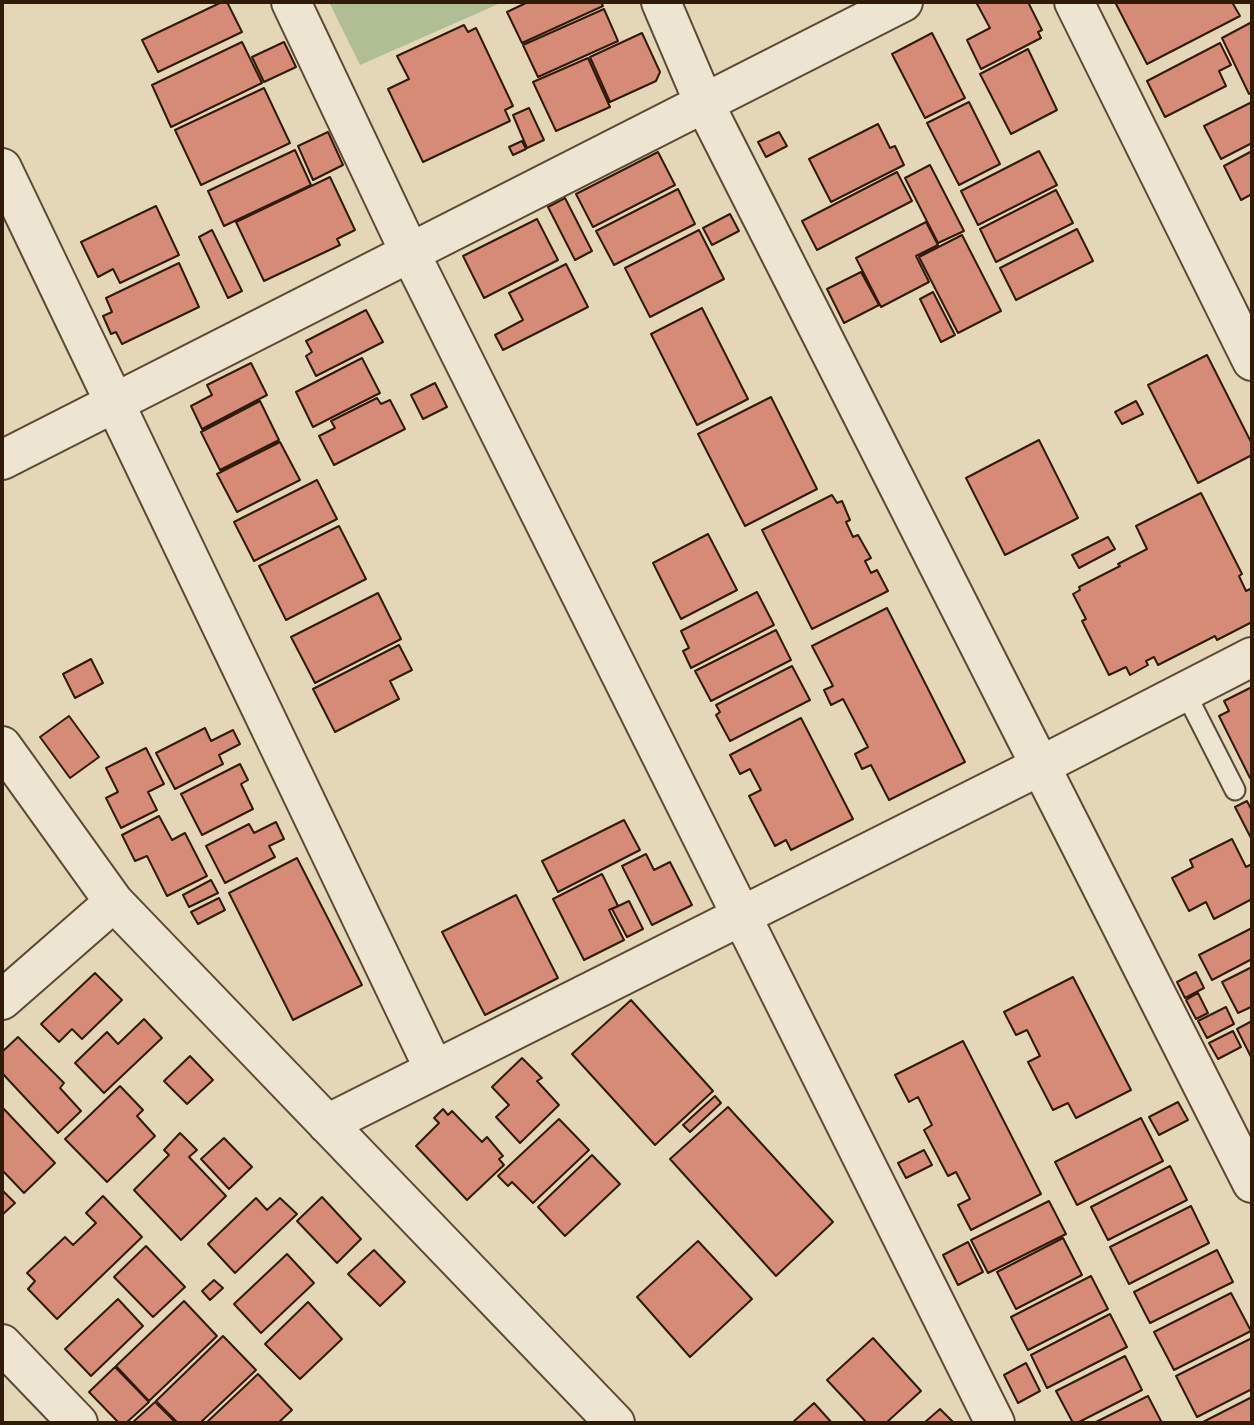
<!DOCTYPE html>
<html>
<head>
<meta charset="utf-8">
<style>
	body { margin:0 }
	#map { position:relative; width:1254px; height:1425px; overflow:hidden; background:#e4d7b8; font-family:"Libre Caslon Text",serif }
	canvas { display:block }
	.frame { position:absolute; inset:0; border:4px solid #301a08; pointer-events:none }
</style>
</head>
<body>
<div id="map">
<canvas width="1254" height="1425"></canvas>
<div class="frame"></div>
</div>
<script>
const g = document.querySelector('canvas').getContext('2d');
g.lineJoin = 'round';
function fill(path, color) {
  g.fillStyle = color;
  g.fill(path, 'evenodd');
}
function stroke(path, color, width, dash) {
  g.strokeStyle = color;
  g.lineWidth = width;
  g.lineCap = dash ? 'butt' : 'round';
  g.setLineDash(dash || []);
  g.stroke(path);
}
const green = new Path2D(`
	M329,2H503L360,65Z`);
const building = new Path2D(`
	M222,2H227L242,32L158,72L142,40Z
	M528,2H601L603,6L522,43L507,12Z
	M976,2H1028L1042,30L1038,32L1041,38L981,69L967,40L990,28Z
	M1115,2H1232L1240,16L1147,64Z
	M604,9L618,41L538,77L523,45Z
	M1252,22V92L1249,94L1222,38Z
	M464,25L468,32L476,28L513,106L505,110L510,121L423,162L388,89L409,79L397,56Z
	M642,33L660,72L656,81L610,102L590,57Z
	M932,33L965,98L925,118L892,54Z
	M242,42L262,83L171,127L152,85Z
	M284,42L296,67L264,82L252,57Z
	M1220,43L1231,65L1219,71L1226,86L1165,117L1147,81Z
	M1028,49L1057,110L1011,134L980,74Z
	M588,58L610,107L556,131L533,82Z
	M264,88L290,143L201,185L175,130Z
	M969,102L1000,164L959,185L927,123Z
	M1252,102V143L1221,159L1204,126Z
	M529,108L544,140L527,148L513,115Z
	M878,124L890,148L895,146L904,165L831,202L809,159Z
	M328,132L343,165L313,180L298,146Z
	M779,132L787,146L766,157L758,142Z
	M522,141L526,149L513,155L509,147Z
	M295,150L311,185L224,226L208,191Z
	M1039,151L1057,185L978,225L961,191Z
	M1252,151V194L1241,200L1224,166Z
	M658,152L675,185L593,227L576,194Z
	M930,165L964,231L938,243L905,178Z
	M897,172L912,201L817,250L802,221Z
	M330,177L355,230L337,239L340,245L264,281L236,222Z
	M678,189L695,224L614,265L596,231Z
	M1056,190L1073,223L996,262L980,229Z
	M565,198L592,251L575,260L548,207Z
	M156,206L179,255L120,283L113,269L98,277L81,242Z
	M730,214L739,231L712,245L703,228Z
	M537,219L558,260L484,298L463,256Z
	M926,222L938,245L916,256L929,282L881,307L856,258Z
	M1077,229L1093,261L1016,300L1000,268Z
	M212,230L242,291L228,298L199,237Z
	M699,230L724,279L650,317L625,268Z
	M962,235L1001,311L958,333L919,257Z
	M179,263L199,307L122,344L116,332L111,334L103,316L112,312L106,298Z
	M566,264L588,307L503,350L495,335L523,320L509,293Z
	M861,272L879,305L844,323L827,289Z
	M933,292L955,335L941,342L920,299Z
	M702,308L748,399L697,425L651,334Z
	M366,310L383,342L316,376L306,356L312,352L306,341Z
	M1207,355L1252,444V455L1198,483L1148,385Z
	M362,358L380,393L313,427L296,392Z
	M251,363L267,395L202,429L191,406L212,395L207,385Z
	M435,383L447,407L423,419L411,395Z
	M771,397L817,489L745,526L698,434Z
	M377,398L381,404L390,400L405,429L334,465L319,436L335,428L331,421Z
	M260,401L279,440L220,470L201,432Z
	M1136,401L1143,414L1122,424L1115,412Z
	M1039,440L1078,518L1005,555L966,478Z
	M280,442L300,480L237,512L217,474Z
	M317,480L337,519L254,561L234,522Z
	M1201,493L1242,574L1239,576L1246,591L1250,589L1252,594V622L1217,640L1215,636L1158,665L1154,657L1146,661L1148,665L1130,675L1126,667L1109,675L1082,621L1086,619L1073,594L1080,590L1079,587L1120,566L1118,564L1147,549L1136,526Z
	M832,495L837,503L842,501L850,520L846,522L853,537L858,535L871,558L865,561L871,573L877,570L888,591L812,629L762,530Z
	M339,526L366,579L286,620L259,566Z
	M708,534L737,590L681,619L653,563Z
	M1108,537L1115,549L1079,568L1072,555Z
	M757,592L774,625L691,668L683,651L689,648L681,631Z
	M378,593L401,639L315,683L291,637Z
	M887,608L965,762L889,800L871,765L862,769L855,754L868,747L843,699L831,705L824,690L833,686L812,646Z
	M776,630L791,660L711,701L695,671Z
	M399,645L412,670L390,681L399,699L335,732L313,689Z
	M91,659L103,683L75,698L63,674Z
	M792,666L810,700L730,741L716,715L720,712L716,705Z
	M1252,687V777L1250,778L1219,716L1229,711L1224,701Z
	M69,716L99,757L70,778L40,737Z
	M801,718L853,819L791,850L786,840L775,846L749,796L761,790L750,769L740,774L730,755Z
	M205,728L211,741L233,730L240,744L219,755L223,764L175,789L156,753Z
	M146,748L164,784L148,792L157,810L121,828L106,798L118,792L106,768Z
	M240,764L248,780L241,784L253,809L202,835L181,794Z
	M1247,801L1252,811V840L1235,807Z
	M159,816L172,840L185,833L207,876L167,896L147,856L135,861L122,835Z
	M624,820L640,850L558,892L542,861Z
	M276,822L284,839L269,846L275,857L225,883L206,846L249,824L254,833Z
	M1232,839L1246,867L1252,864V899L1214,919L1206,902L1189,911L1172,878L1193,867L1190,860Z
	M646,854L654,870L670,862L692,905L652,925L622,866Z
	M297,858L362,985L293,1020L229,893Z
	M602,874L618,906L609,910L624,940L584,960L553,899Z
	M211,880L218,893L189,907L183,895Z
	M516,895L558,978L485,1015L442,932Z
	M219,898L225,910L198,924L191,912Z
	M629,901L643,929L627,937L612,909Z
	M1252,928V959L1212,980L1199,955Z
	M1252,967V1009L1251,1007L1238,1013L1222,982Z
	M1196,972L1204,988L1185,998L1177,982Z
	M95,973L122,1000L82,1039L72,1029L59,1042L41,1024Z
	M1073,977L1131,1090L1076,1118L1068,1103L1053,1110L1028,1062L1040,1056L1027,1030L1016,1035L1004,1012Z
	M1198,993L1208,1013L1196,1019L1186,1000Z
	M631,1000L713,1091L655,1145L572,1054Z
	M1226,1007L1234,1024L1207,1038L1198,1021Z
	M144,1019L162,1038L104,1093L75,1063L107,1032L118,1044Z
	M1252,1021V1059L1237,1029Z
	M1233,1031L1241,1047L1218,1059L1209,1043Z
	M18,1037L64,1083L60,1088L81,1111L58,1133L2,1073V1052Z
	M963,1041L1041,1194L971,1230L958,1205L970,1199L956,1172L948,1176L924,1130L932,1125L918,1097L909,1102L895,1075Z
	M190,1056L213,1080L187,1104L164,1081Z
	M522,1058L542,1078L537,1081L559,1105L520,1143L496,1117L509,1105L492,1087Z
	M120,1086L143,1110L137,1116L155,1136L107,1182L65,1139Z
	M715,1096L721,1103L690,1132L683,1125Z
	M1178,1102L1188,1120L1159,1135L1149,1117Z
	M2,1107L55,1163L24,1193L2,1170Z
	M728,1107L833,1222L776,1276L670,1159Z
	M443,1109L448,1115L452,1111L482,1142L487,1137L503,1156L499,1159L504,1165L467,1200L416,1146L439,1123L434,1118Z
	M1141,1118L1163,1161L1077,1205L1055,1162Z
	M559,1119L589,1150L533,1203L512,1182L508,1186L498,1176Z
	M180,1133L197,1150L189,1157L226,1196L181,1240L134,1190L169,1155L164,1150Z
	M224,1138L252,1167L229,1189L201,1159Z
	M924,1150L932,1165L906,1178L898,1163Z
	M592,1155L620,1184L565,1236L538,1207Z
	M1170,1166L1187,1200L1108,1240L1091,1207Z
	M2,1190L15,1203L2,1215Z
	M103,1196L142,1237L57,1319L28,1289L35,1281L27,1273L65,1237L73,1245L96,1223L86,1213Z
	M322,1197L361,1239L337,1263L297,1221Z
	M256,1198L267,1210L280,1198L297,1214L235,1273L208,1244Z
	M1049,1201L1066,1234L988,1273L971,1240Z
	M1191,1206L1209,1243L1129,1284L1110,1247Z
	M1063,1238L1082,1275L1016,1309L997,1272Z
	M698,1241L752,1299L690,1357L637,1297Z
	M968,1242L983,1272L958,1285L943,1255Z
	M146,1246L185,1287L153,1317L114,1277Z
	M374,1250L405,1282L380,1306L348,1274Z
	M1217,1250L1233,1282L1150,1323L1134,1292Z
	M287,1254L314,1283L261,1333L234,1304Z
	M1091,1276L1108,1309L1028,1350L1011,1317Z
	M214,1280L223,1288L210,1300L202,1291Z
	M1231,1293L1251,1331L1174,1370L1154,1332Z
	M118,1299L143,1326L91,1376L65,1349Z
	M184,1301L217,1336L149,1401L116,1366Z
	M308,1302L342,1339L300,1379L265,1344Z
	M1110,1314L1127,1347L1047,1388L1031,1355Z
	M223,1336L256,1370L200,1423H178L156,1401Z
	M873,1338L921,1391L886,1423H867L827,1380Z
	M1252,1338V1389L1197,1417L1176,1376Z
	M1125,1356L1142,1390L1077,1423H1073L1056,1391Z
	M1026,1363L1040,1391L1018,1403L1004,1375Z
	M115,1367L149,1402L126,1423H119L89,1392Z
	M258,1374L292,1410L278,1423H206Z
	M1148,1396L1162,1423H1094Z
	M1252,1397V1423H1201Z
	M155,1402L176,1423H132Z
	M814,1403L832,1423H792Z
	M940,1409L954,1423H924Z`);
const service = new Path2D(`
	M1185,692L1235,790`);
const minor = new Path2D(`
	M291,2L410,253L995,1423
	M661,2L704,103L1252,1183
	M1074,2L1252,361
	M2,168L434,1069
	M2,460L903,2
	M2,746L114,902L615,1423
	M2,1000L114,902
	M327,1124L1040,766L1252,657
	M2,1344L78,1423`);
fill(green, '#afbf93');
fill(building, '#d58b76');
stroke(building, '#301a08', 2);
stroke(service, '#5d4934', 23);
stroke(minor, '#5d4934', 42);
stroke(service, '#ede5d1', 19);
stroke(minor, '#ede5d1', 38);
</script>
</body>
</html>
